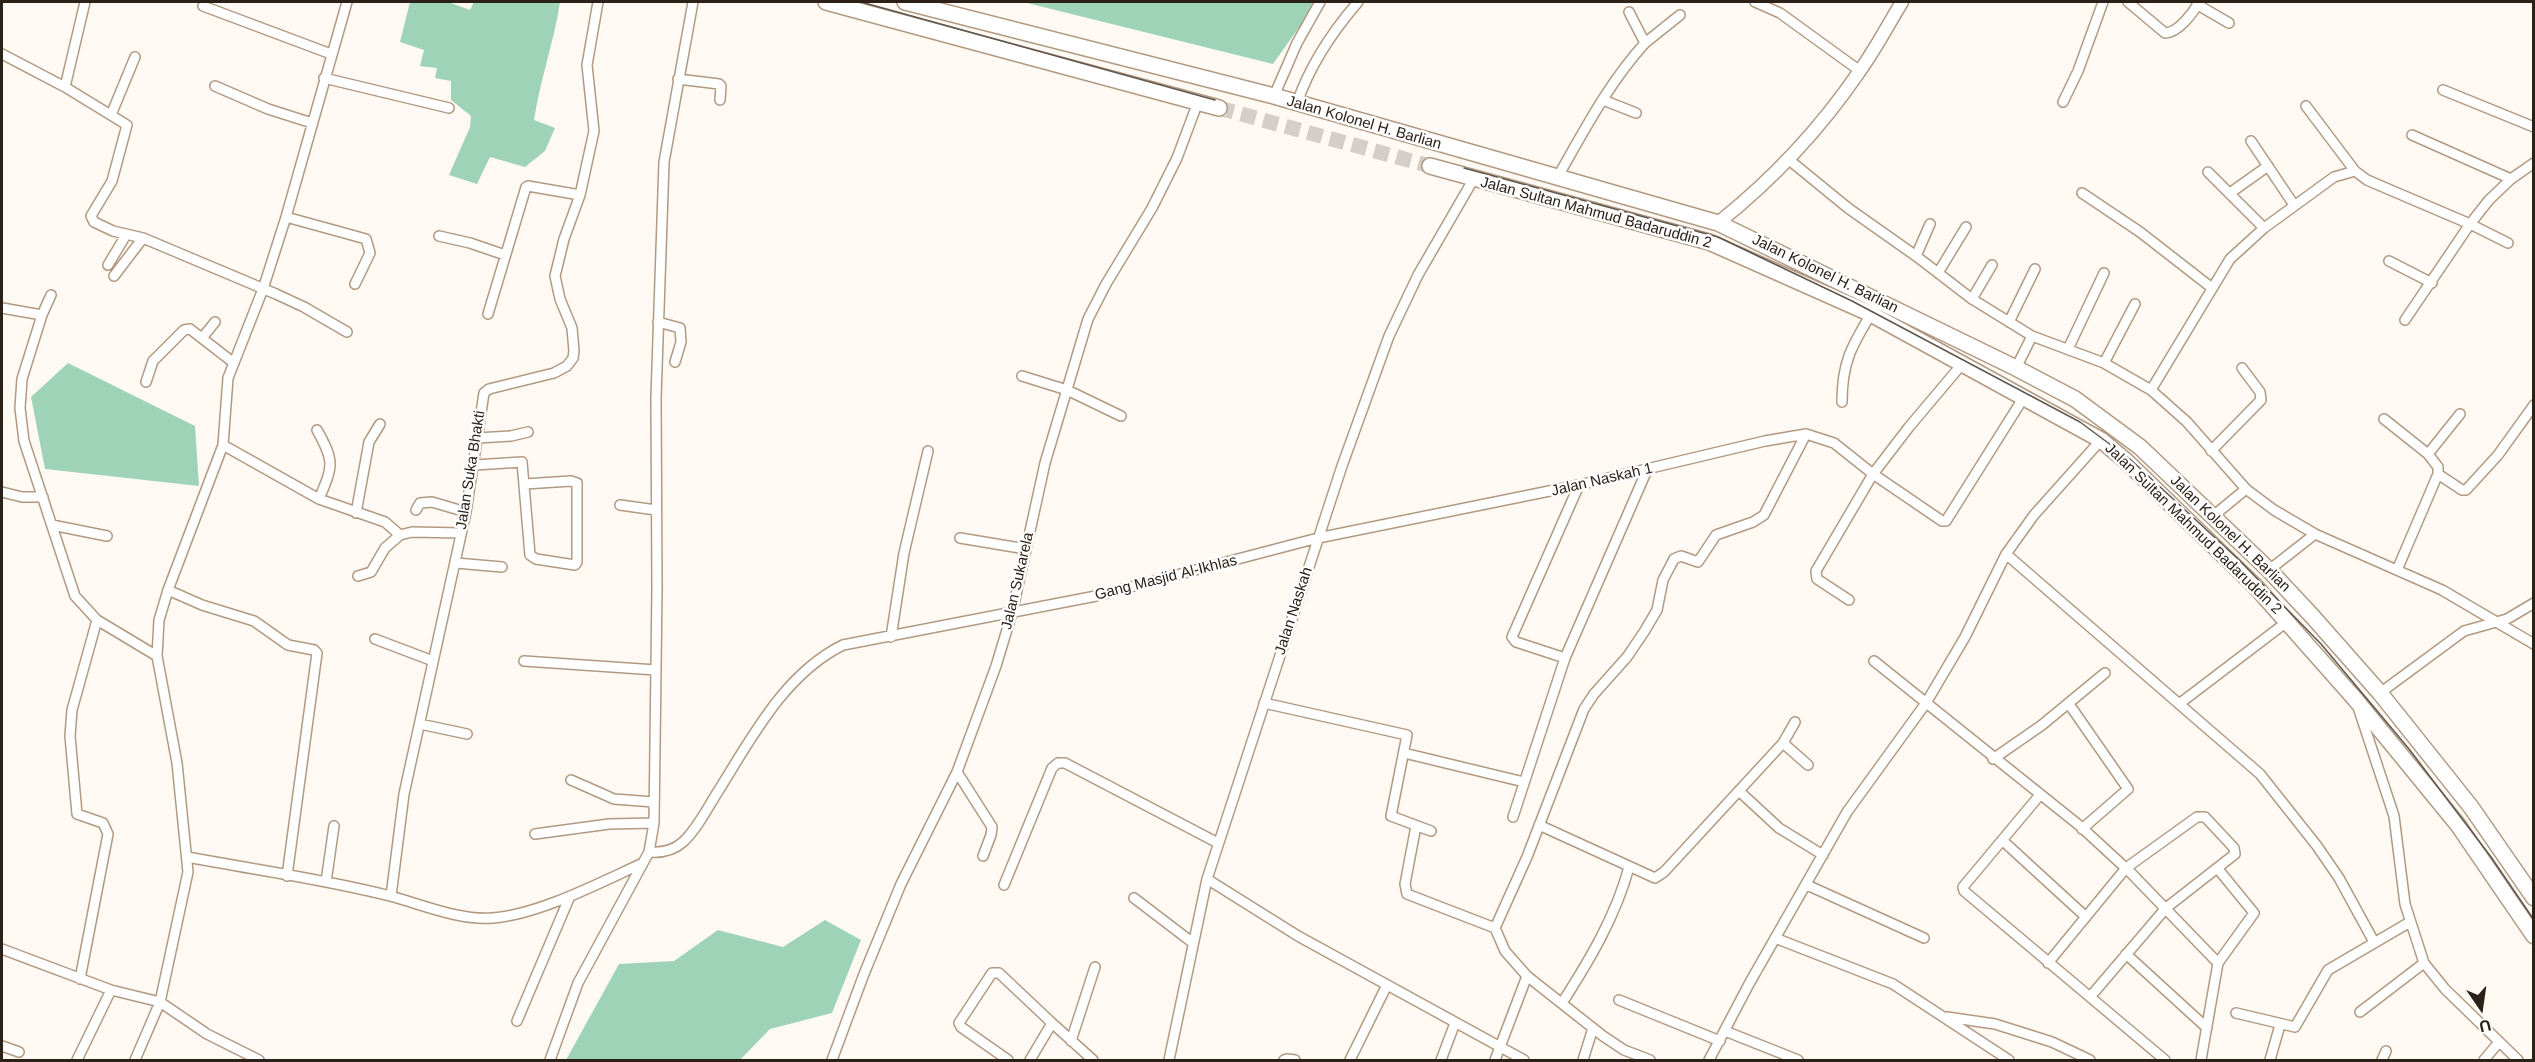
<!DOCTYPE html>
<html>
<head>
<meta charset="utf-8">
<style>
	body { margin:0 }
	#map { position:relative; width:2535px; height:1062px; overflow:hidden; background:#fff9f4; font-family:Helvetica,sans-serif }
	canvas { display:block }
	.frame { position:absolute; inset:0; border:3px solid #2b2118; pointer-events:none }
	.north { position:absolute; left:2451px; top:978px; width:60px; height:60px; -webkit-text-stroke:4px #fff; paint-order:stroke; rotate:167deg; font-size:16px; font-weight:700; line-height:24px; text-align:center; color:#2b2118 }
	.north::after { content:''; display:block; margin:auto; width:21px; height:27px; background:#2b2118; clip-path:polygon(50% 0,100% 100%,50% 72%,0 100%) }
</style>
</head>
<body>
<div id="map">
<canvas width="2535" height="1062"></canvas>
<div class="frame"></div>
<div class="north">U</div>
</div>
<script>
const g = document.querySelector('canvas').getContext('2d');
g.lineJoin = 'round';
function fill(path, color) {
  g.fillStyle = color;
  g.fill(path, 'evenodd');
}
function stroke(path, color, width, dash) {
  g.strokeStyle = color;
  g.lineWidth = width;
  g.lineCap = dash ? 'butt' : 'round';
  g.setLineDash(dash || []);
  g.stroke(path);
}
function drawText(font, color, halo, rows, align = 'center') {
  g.font = font + ' Helvetica,sans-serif';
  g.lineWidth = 5;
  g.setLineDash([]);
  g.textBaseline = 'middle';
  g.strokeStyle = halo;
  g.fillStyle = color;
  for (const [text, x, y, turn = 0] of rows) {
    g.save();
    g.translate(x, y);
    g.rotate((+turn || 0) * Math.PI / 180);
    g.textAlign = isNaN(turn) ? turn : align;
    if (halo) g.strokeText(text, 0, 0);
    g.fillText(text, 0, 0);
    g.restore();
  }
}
const forest = new Path2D(`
	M410,2H448L470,10L474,2H560C554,42 540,80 534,120L555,128L545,151L525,167L490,157L477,184L449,175L470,127L471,116L451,100V81L435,78L437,68L420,66L424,50L400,42Z
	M1023,2H1317L1273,64Z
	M68,363L195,426L199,486L45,469L31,397Z
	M825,920L861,940L832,1013L770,1029L740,1060H566L619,964L674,961L718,930L783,947Z`);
const trunkTunnel = new Path2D(`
	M1219,108L1430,166`);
const minor = new Path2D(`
	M1755,2L1780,13L1860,71
	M2128,2L2165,33C2178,33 2193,13 2199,2
	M2198,5L2229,23
	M203,6L331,54
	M1645,43L1680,15
	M2,54L65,87L127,125L112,181L91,216L94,222L113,231L143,238L276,294L304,307L347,332
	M324,78L449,108
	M678,79L719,84L721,86L720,100
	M215,86L268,109L312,123
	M65,87L85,2
	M2443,90L2534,127
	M1274,96L1297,43L1320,2
	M1603,100L1636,113
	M2063,102L2078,71L2103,2
	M1297,103C1310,65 1332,32 1358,2
	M2306,106L2355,171
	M111,115L135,57
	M2412,135L2511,179
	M2251,141L2294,205
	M1788,159L1848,208L1916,256L1972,299L2032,336
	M2208,172L2264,228
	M1557,178C1584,131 1608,84 1645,43L1629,12
	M2082,193L2140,232L2212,288
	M2230,193L2268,166
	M286,217L366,239L370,253L355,284
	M439,236L470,243L505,255
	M1916,256L1930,224
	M2389,261L2432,283
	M108,265L126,235
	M1938,273L1966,227
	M114,276L143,238
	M51,295L42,315L22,379L20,408L24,441L75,596L97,620L157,656
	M1972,299L1992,265
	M2,308L42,315
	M488,314L526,187L528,186L580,195
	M2405,320L2470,224L2489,200L2511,179L2534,163
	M658,322L680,328L681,342L675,362
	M2009,322L2035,269
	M202,338L215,322
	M2068,349L2104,273
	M2104,363L2135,304
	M2016,368L2032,336L2104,363L2151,390L2230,259L2264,228L2334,177L2355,171L2367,180L2470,224L2508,243
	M1022,376L1067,390L1121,416
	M146,382L153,361L184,330L190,329L234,363
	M2151,390L2187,422L2246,489L2212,517
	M1842,402C1842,363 1851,347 1871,314
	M2384,419L2428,454L2438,467V474L2397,570
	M317,430C335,462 333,466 319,499
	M477,438L511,436L528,432
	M223,445L319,499L385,522L400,535L412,532L461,533
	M2211,451L2261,400L2260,392L2242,368
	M2428,454L2460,414
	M475,465L522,462L530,555L536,559L575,565L577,562V483L571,481L525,484
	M2438,474L2462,490H2466L2498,455L2534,405
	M2246,489L2274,510L2315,534
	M2,492L22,497H43
	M620,505L656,510
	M416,510L420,503L432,502L466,512
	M356,513L369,442L380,424
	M52,525L107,536
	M960,538L1026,549
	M2006,554L2260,774L2317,846L2339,878L2374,942
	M456,563L502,567
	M2269,570L2315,534L2442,590L2534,644
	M358,576L371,572L385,548L400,535
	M168,590L202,605L254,621L288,645L314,650L317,653L287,876
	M1849,600L1817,579L1816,571L1873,474L1909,427L1963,363
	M891,637L904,553L928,451
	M375,639L433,661
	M1565,658L1516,642L1512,637L1579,485
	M524,661L656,670
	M1874,661L2080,826L2130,872L2218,963
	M2380,693L2464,631L2507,619L2534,603
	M1264,703L1407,735L1391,816L1431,831
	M2069,704L2128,789L2082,829
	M2179,704L2288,621
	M2359,710L2394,816L2405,904L2424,963L2445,989L2518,1060
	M420,724L467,734
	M1783,743L1808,765
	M1404,753L1524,782
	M1993,759L2042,725L2105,673
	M957,772L992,827L991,835L983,856
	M571,780L614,799L654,802
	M1739,791L1779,828L1823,855
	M2039,796L1963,887L1964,891L2165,1060
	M1513,817L1565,658L1647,470
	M1539,825L1655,878L1664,872L1783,743L1795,722
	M1416,826L1405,884L1407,894L1495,928L1527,857L1584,709L1594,694L1627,657L1644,632L1657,610L1663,580L1674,559L1681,556L1698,562L1716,535L1753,522L1764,515L1806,434
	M535,834L609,824L654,823
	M2002,840L2086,917
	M649,852C662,853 673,851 683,842C697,829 707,809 717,793C751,739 784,674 843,645L1096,596L1318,538L1579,485L1765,441L1806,434L1834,443L1873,474L1942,521H1946L2024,397
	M188,857C255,870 324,879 390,896C421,904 460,921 493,918C540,914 599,883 643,863L649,852L654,823L657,588L656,398L664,162L693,2
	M1207,879L1298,936L1524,1060
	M326,882L334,826
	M1004,885L1052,768L1058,763H1065L1218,843
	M1807,885L1924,938
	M391,896L404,794L466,512L484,393L489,389L554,373L567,366L573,358L574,351L572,328L560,299L555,276L564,239L580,195L594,131L587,65L598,2
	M1134,898L1193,943
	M1495,928L1505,951L1527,976L1603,1036L1624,1050L1650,1060
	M1775,938L1893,984L2009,1060
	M2,949L111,990L160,1002L207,1034L259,1060
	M2126,954L2207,1028
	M2048,963L2126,868L2197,817H2205L2234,848L2235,854L2166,908L2090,997
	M80,979L108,834L103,823L77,814L70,736L72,710L97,620
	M1619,1000L1720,1041
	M1562,1003C1589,961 1616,916 1629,867
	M2360,1012L2424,963
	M2236,1013L2295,1027L2328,970L2410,922
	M1947,1017L1995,1024L2052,1042L2090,1060
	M517,1021L570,896
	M1725,1031L1798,1060
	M1071,1041L1095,967
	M2,1046L19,1052
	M77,1060L111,990
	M135,1060L160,1002L188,872L177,763L157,656L159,620L168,590L223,445L228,378L263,289L286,217L347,2
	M550,1060L578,983L643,863
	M832,1060L864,974L901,884L957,772L996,666L1012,613L1045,463L1088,319L1106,284L1152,208L1177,158L1198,102
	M1008,1060L961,1027L959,1023L992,973H999L1052,1023
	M1030,1060L1052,1023L1093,1060
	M1169,1060L1207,879L1342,466L1389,336L1418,275L1473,180
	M1284,1060L1287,1059L1295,1060
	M1350,1060L1386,987
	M1441,1060L1455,1023
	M1495,1060L1527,976
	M1583,1060L1593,1028
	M1709,1060L1749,984L1847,812L1926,703L1965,637L2006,554L2034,515L2101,440
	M2201,1060L2218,963L2254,913L2218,869
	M2270,1060L2280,1025
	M2382,1060L2386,1051
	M2484,1060L2499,1042`);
const tertiary = new Path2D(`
	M1718,223C1772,180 1820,129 1859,72C1875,50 1888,25 1902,2`);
const trunk = new Path2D(`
	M826,2L1219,108
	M905,2L1274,96L1718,223L2016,368L2075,399L2140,447L2269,570L2313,617L2380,693L2471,807L2534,898
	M1430,166L1709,242L1871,314L2101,440L2126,461L2255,586L2355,699L2458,825L2534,936`);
const tram = new Path2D(`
	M861,2L1215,100
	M1464,168L1718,237L1852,301L2080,422L2131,460L2238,559L2321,644L2409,749L2491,857L2534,920`);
const streetNames = [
	["Jalan Kolonel H. Barlian",1364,123,16],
	["Jalan Sultan Mahmud Badaruddin 2",1596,213,15],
	["Jalan Kolonel H. Barlian",1825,274,26],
	["Jalan Suka Bhakti",471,470,-81],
	["Jalan Naskah 1",1602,480,-13],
	["Jalan Sultan Mahmud Badaruddin 2",2193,529,44],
	["Jalan Kolonel H. Barlian",2230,534,44],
	["Gang Masjid Al-Ikhlas",1166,578,-14],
	["Jalan Sukarela",1018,581,-77],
	["Jalan Naskah",1294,611,-72]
];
fill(forest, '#9fd3b8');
stroke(trunkTunnel, '#d5cec8', 15, [15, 8]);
stroke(minor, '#b29a82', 12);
stroke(tertiary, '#b29a82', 15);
stroke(trunk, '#b29a82', 18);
stroke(minor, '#fff', 9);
stroke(tertiary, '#fff', 12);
stroke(trunk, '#fff', 15);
stroke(tram, '#5f564d', 1.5);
drawText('15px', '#2b2118', '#fff', streetNames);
</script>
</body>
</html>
